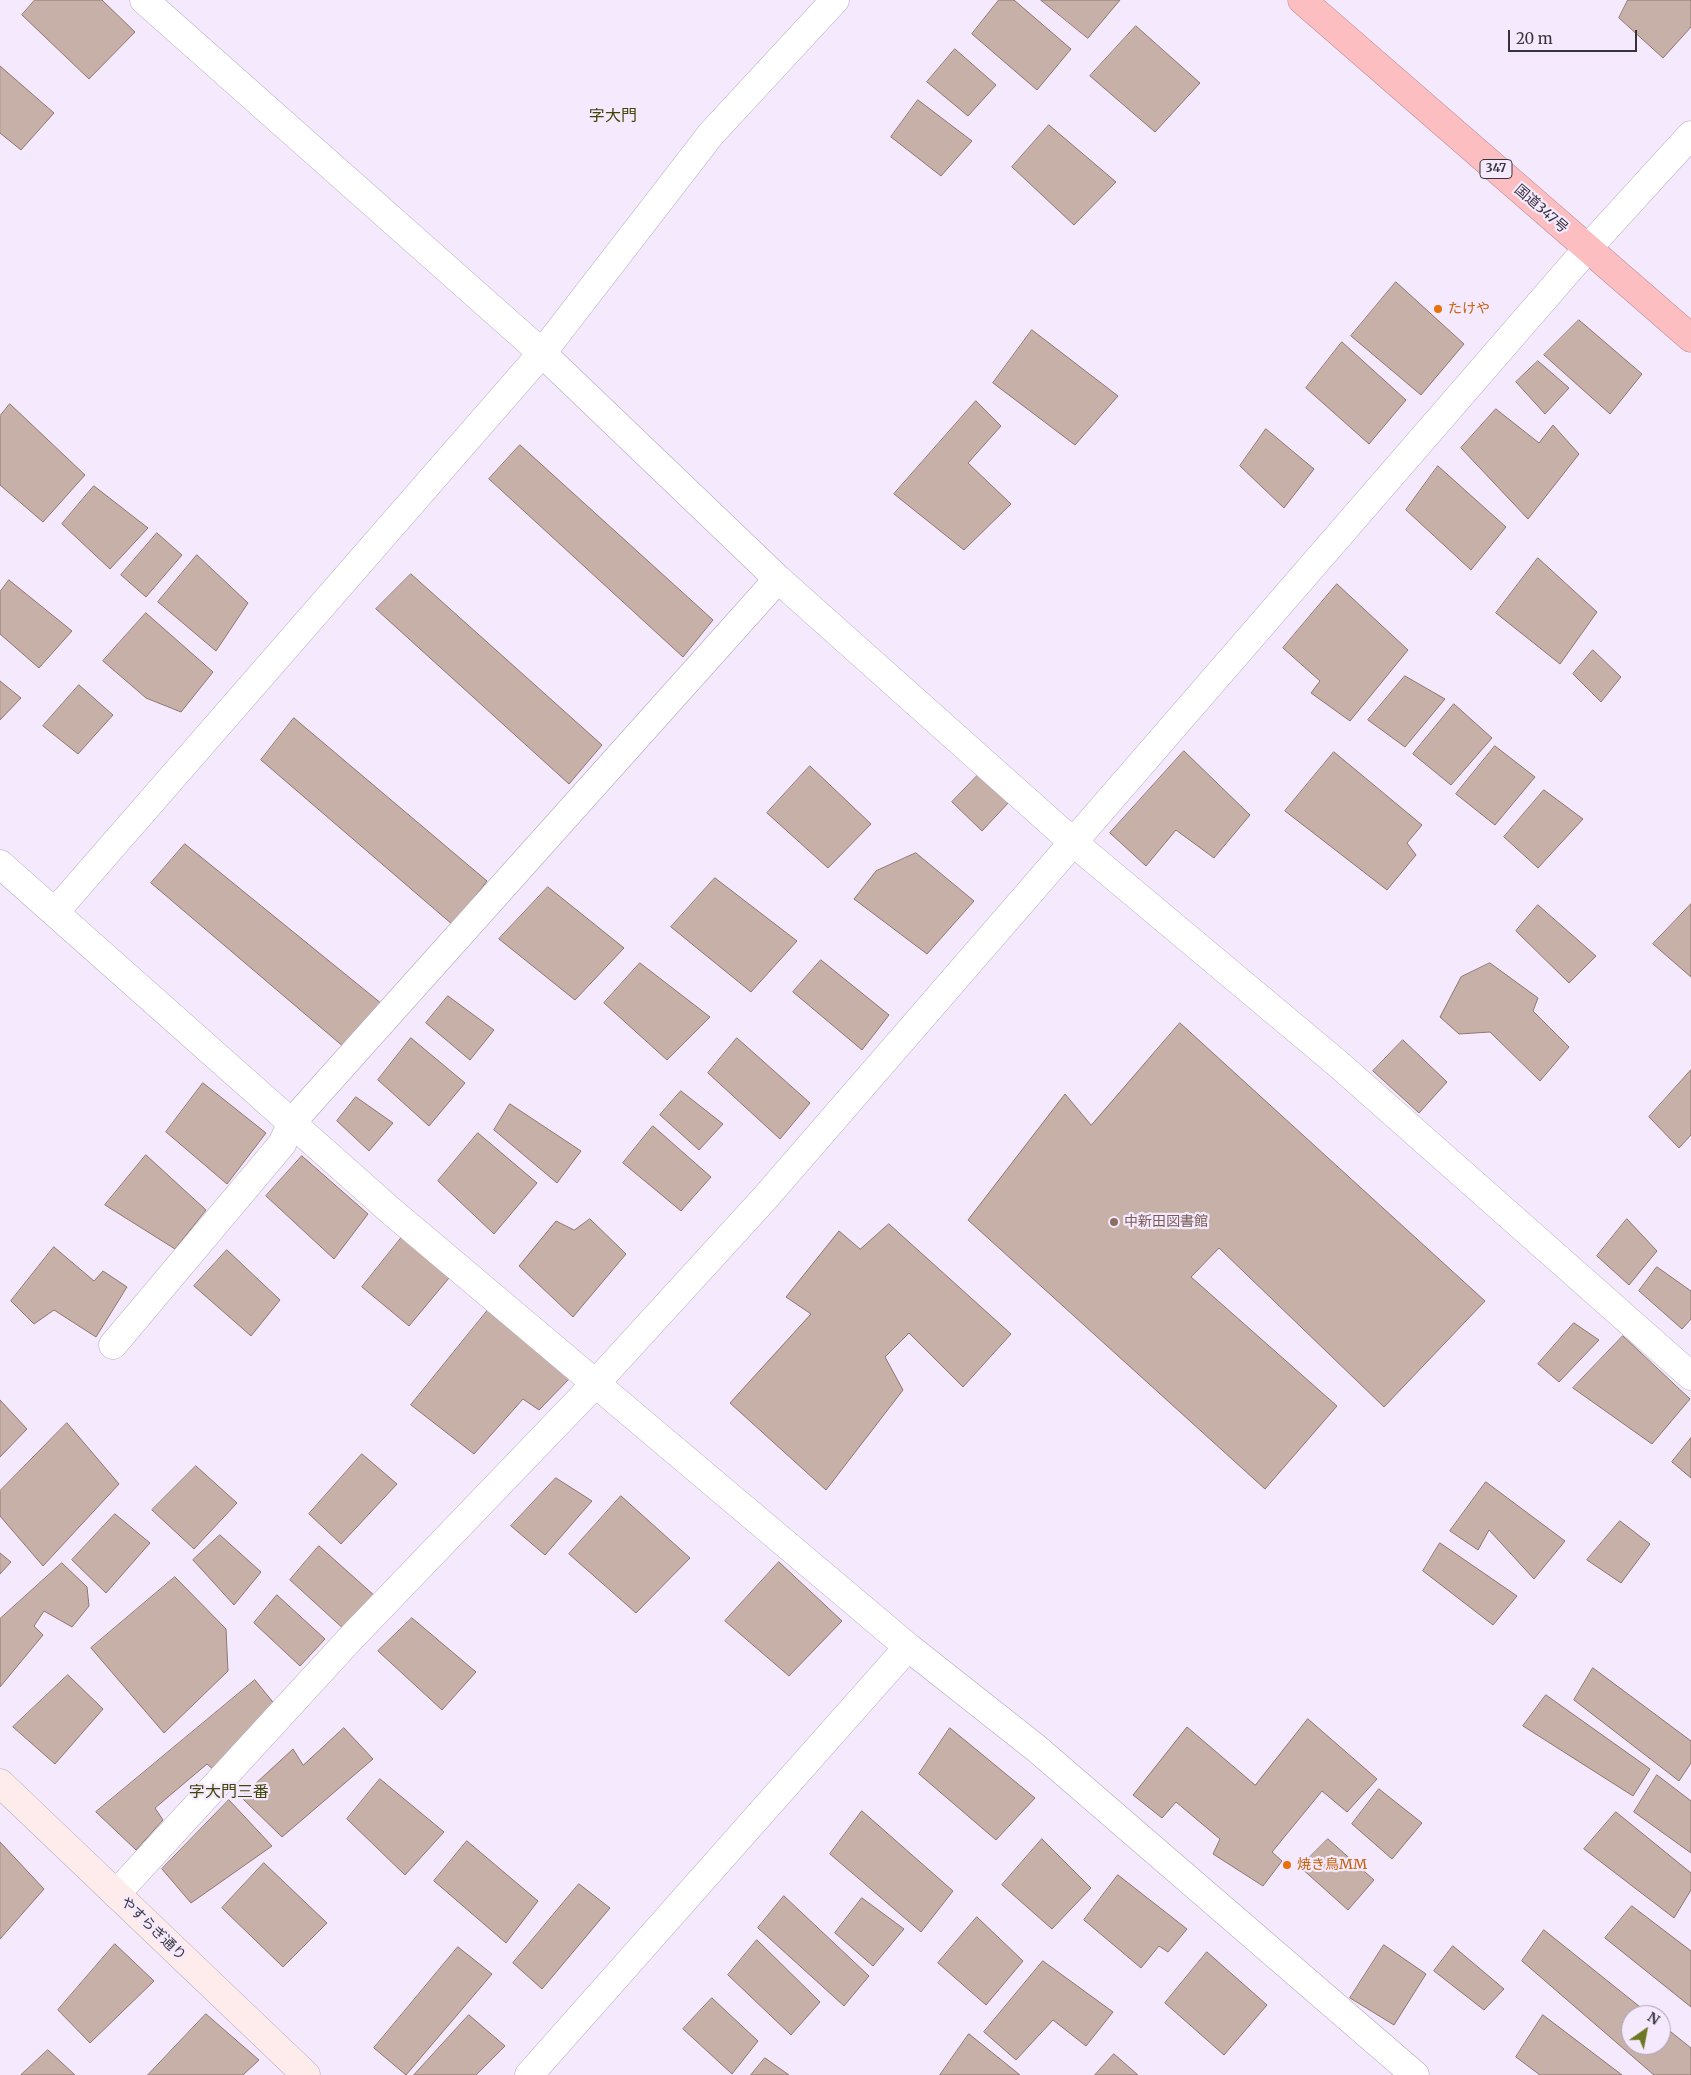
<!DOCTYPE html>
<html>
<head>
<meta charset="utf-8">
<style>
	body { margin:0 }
	#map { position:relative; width:1691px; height:2075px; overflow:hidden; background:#f5e9fd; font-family:Merriweather,serif }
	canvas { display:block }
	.north { position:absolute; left:1621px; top:2005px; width:50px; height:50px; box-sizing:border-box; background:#f5e9fd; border:1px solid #a9a0af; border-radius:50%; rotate:33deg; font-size:14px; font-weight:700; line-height:20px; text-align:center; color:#37333b }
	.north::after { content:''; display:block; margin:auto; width:18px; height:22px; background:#6d7823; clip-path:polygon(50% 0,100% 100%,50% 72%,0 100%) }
	.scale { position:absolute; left:1508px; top:30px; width:129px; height:22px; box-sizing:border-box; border:2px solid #37333b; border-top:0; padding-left:6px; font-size:15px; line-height:18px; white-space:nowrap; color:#37333b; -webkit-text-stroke:4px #f5e9fd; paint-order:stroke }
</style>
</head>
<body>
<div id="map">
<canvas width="1691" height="2075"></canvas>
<div class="north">N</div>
<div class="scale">20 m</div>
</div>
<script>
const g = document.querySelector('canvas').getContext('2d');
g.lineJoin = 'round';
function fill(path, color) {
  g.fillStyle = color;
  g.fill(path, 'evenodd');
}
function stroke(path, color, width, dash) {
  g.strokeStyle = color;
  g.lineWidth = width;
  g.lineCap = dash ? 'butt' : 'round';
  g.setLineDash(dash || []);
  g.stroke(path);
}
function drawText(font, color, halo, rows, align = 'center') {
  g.font = font + ' Merriweather,"Noto Sans JP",serif';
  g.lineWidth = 4.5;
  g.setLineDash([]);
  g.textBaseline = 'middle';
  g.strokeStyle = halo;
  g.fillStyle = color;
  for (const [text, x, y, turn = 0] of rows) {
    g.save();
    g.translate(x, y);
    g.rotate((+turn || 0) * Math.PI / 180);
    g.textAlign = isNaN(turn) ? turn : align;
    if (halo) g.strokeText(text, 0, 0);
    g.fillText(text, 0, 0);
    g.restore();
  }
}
const building = new Path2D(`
	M35,0H102L135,32L89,79L22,15Z
	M999,0H1014L1071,49L1037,90L972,34Z
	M1041,0H1120L1088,38Z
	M1628,0H1691V27L1663,58L1619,18Z
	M1136,26L1200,83L1155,132L1090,76Z
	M955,49L996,85L968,116L927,82Z
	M0,66L54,113L21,150L0,133Z
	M918,100L972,141L941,176L891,137Z
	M1049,125L1116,182L1074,225L1012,167Z
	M1396,282L1464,344L1421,395L1351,336Z
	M1579,320L1642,374L1610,414L1544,355Z
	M1032,330L1118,396L1075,445L993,383Z
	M1342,342L1406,400L1369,444L1306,388Z
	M1538,361L1569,388L1545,414L1516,382Z
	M976,401L1001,426L968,463L1011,504L964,550L894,494Z
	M10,404L85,475L43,522L0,485V416Z
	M1496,409L1539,443L1553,425L1579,454L1528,519L1461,448Z
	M1266,429L1314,469L1284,508L1240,466Z
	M520,445L713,620L683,657L489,479Z
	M1438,466L1506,527L1471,570L1406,510Z
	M94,486L148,528L110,569L62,524Z
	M157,533L182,555L146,597L121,575Z
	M197,555L248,603L216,651L158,602Z
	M1538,558L1597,612L1560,664L1496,613Z
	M411,574L602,745L569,784L376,609Z
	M9,580L72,631L39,668L0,634V592Z
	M1337,584L1408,650L1350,721L1311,693L1320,681L1283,648Z
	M146,613L213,672L181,712L146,698L103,661Z
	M1593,650L1621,677L1601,702L1573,674Z
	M1405,676L1445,699L1405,747L1368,720Z
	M0,681L21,698L0,720Z
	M79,685L113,715L78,754L43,726Z
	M1454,704L1492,738L1451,785L1413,754Z
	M294,718L487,881L453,925L261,760Z
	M1495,746L1535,777L1495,825L1456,794Z
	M1184,751L1250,815L1214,858L1176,830L1146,866L1110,833Z
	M1334,752L1422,825L1407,843L1416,855L1387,890L1285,811Z
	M810,766L871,824L828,868L767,813Z
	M979,774L1010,801L982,831L952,802Z
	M1544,790L1583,819L1538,868L1504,837Z
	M185,844L382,1004L345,1048L151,883Z
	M916,853L974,901L927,954L854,899L876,871Z
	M715,878L797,941L751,992L671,927Z
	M548,887L624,948L575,1000L499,939Z
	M1691,904V977L1653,944Z
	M1538,905L1596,956L1569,983L1516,931Z
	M821,960L889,1015L862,1050L793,992Z
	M640,963L710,1017L667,1060L604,1003Z
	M1490,963L1538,998L1533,1011L1569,1047L1540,1081L1490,1032L1459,1034L1440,1017L1461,977Z
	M448,996L494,1030L470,1060L426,1023Z
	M1180,1023L1485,1301L1384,1407L1219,1248L1191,1277L1337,1406L1265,1489L968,1220L1065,1094L1091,1125Z
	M411,1038L465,1083L429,1126L378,1080Z
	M737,1038L810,1103L780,1139L708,1073Z
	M1403,1040L1447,1082L1419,1113L1373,1071Z
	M1691,1070V1135L1679,1148L1649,1117Z
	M203,1083L266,1133L227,1184L166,1132Z
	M681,1091L723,1124L699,1150L660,1115Z
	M356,1097L393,1123L369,1151L337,1121Z
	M510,1104L581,1151L557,1183L494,1130Z
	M653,1126L711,1177L681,1211L623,1163Z
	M478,1133L537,1183L494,1234L438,1181Z
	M146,1155L206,1210L175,1249L105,1205Z
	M302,1156L368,1214L334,1259L266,1196Z
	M590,1219L626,1254L573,1317L519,1266L556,1221L574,1230Z
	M1627,1219L1657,1251L1629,1285L1597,1256Z
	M889,1224L1011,1334L963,1387L909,1333L885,1357L903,1390L826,1490L730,1403L811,1314L786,1297L839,1231L860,1249Z
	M402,1237L449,1278L409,1326L362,1287Z
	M54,1247L94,1281L103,1271L127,1287L96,1337L54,1310L34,1324L11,1301Z
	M227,1250L280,1300L251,1336L194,1286Z
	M1657,1267L1691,1291V1319L1682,1329L1639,1291Z
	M488,1310L570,1378L539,1410L523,1399L474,1454L411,1405Z
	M1574,1323L1599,1340L1559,1382L1538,1364Z
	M1623,1336L1690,1399L1652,1444L1573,1388Z
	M0,1400L27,1429L0,1457Z
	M67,1423L119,1484L43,1566L0,1516V1491Z
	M1691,1438V1478L1672,1462Z
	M362,1454L397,1484L341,1544L309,1514Z
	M196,1466L237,1503L194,1549L152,1510Z
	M556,1478L592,1501L545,1555L511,1526Z
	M1486,1482L1565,1541L1534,1579L1489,1530L1478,1550L1450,1531Z
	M621,1496L690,1558L636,1613L569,1554Z
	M115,1514L150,1543L106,1593L72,1560Z
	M1620,1521L1650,1544L1621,1583L1587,1560Z
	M220,1535L261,1572L234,1605L193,1560Z
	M1440,1543L1517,1596L1493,1625L1423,1571Z
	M319,1546L376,1597L346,1631L290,1580Z
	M0,1553L11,1562L0,1574Z
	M779,1562L842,1621L789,1676L725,1621Z
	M62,1563L87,1587L89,1606L72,1627L44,1611L34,1626L43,1635L0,1687V1619Z
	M175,1577L226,1629L228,1671L164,1733L91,1648Z
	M277,1595L325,1639L300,1666L254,1623Z
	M412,1618L476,1672L442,1710L378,1651Z
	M1593,1668L1691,1741V1763L1679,1781L1574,1700Z
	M68,1675L103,1709L55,1764L13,1727Z
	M255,1680L276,1706L214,1770L207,1764L155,1808L163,1820L136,1850L96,1812Z
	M1546,1695L1650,1769L1633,1796L1523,1726Z
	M1308,1719L1377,1779L1347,1812L1322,1791L1272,1852L1282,1861L1263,1886L1213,1854L1220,1839L1176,1802L1162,1818L1133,1795L1187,1727L1255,1785Z
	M344,1728L373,1759L282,1837L241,1797L293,1749L303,1765Z
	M950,1728L1035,1798L996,1840L919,1774Z
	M1657,1775L1691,1801V1853L1634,1812Z
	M380,1779L444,1832L405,1875L347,1819Z
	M1379,1789L1422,1823L1392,1859L1352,1824Z
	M229,1800L272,1846L191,1903L162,1869Z
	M862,1811L953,1891L921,1932L830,1854Z
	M1616,1812L1691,1873V1890L1674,1918L1584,1849Z
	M1042,1839L1091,1888L1052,1929L1002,1885Z
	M1328,1839L1374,1880L1348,1910L1300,1867Z
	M467,1841L538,1901L506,1943L434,1881Z
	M0,1842L44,1889L0,1939Z
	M264,1863L327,1923L283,1967L222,1908Z
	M1118,1875L1187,1929L1168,1952L1159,1946L1141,1968L1084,1920Z
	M579,1884L610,1908L542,1989L513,1963Z
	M784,1896L869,1976L844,2006L758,1928Z
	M862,1898L904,1929L873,1966L835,1933Z
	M1632,1906L1691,1951V2007L1605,1938Z
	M977,1917L1023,1961L986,2005L938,1963Z
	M1544,1930L1650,2015H1631V2045H1661V2024L1691,2048V2075H1654L1522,1961Z
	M757,1940L820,2002L791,2035L728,1975Z
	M115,1944L154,1981L90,2043L58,2010Z
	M1384,1945L1426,1974L1394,2025L1350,1998Z
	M1453,1946L1504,1989L1484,2010L1434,1971Z
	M458,1947L492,1974L406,2075L374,2048Z
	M1207,1952L1267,2005L1224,2055L1165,2003Z
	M1043,1961L1113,2012L1086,2046L1053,2020L1016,2060L984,2032Z
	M712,1998L758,2041L732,2074L683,2029Z
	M206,2014L259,2060L243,2075H148Z
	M469,2015L505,2046L476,2075H414Z
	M1543,2015L1622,2075H1540L1516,2057Z
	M969,2034L1020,2075H940Z
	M48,2050L75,2075H21Z
	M1114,2054L1138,2075H1095Z
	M765,2058L789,2075H751Z`);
const street = new Path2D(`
	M144,0L542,353L778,579L1074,843L1337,1063L1691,1376
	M0,864L391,1211L908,1647L1036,1748L1415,2075
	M55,912L542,353L711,134L835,0
	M113,1345L282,1144L292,1122L778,579
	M116,1894L350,1639L595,1384L765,1198L1587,249L1691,135
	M529,2075L908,1647`);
const secondary = new Path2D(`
	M0,1783L306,2075`);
const highway = new Path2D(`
	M1302,0L1691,338`);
const markers = [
	[1438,309,5,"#e8710a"],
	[1114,1222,5,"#8d6e63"],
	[1287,1865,5,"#e8710a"]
];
const shields = [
	[1496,169,32]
];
const shieldNames = [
	["347",1496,169]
];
const streetNames = [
	["国道347号",1541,209,41],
	["やすらぎ通り",153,1929,44]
];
const foodNames = [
	["たけや",1448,309],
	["焼き鳥MM",1297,1865]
];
const educationNames = [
	["中新田図書館",1124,1222]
];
const quarterNames = [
	["字大門",613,116],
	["字大門三番",229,1792]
];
fill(building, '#c7b0a8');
stroke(building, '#8c766f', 1);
stroke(street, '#b2a7ba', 29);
stroke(secondary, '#b2a7ba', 29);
stroke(highway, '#b88d93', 29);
stroke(street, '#fff', 28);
stroke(secondary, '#feeced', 28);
stroke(highway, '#fdbec2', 28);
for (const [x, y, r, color] of markers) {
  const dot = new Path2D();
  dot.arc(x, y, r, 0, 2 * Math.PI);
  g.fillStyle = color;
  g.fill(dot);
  stroke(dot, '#f5e9fd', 2);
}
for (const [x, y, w] of shields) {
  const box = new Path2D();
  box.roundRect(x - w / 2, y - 9.5, w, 19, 4);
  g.fillStyle = '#f5e9fd';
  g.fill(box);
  stroke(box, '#37333b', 1);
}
drawText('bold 12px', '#37333b', null, shieldNames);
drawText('14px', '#37333b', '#f5e9fd', streetNames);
drawText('14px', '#c56008', '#f5e9fd', foodNames, 'left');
drawText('14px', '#785e54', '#f5e9fd', educationNames, 'left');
drawText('16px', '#3e4507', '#f5e9fd', quarterNames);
</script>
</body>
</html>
